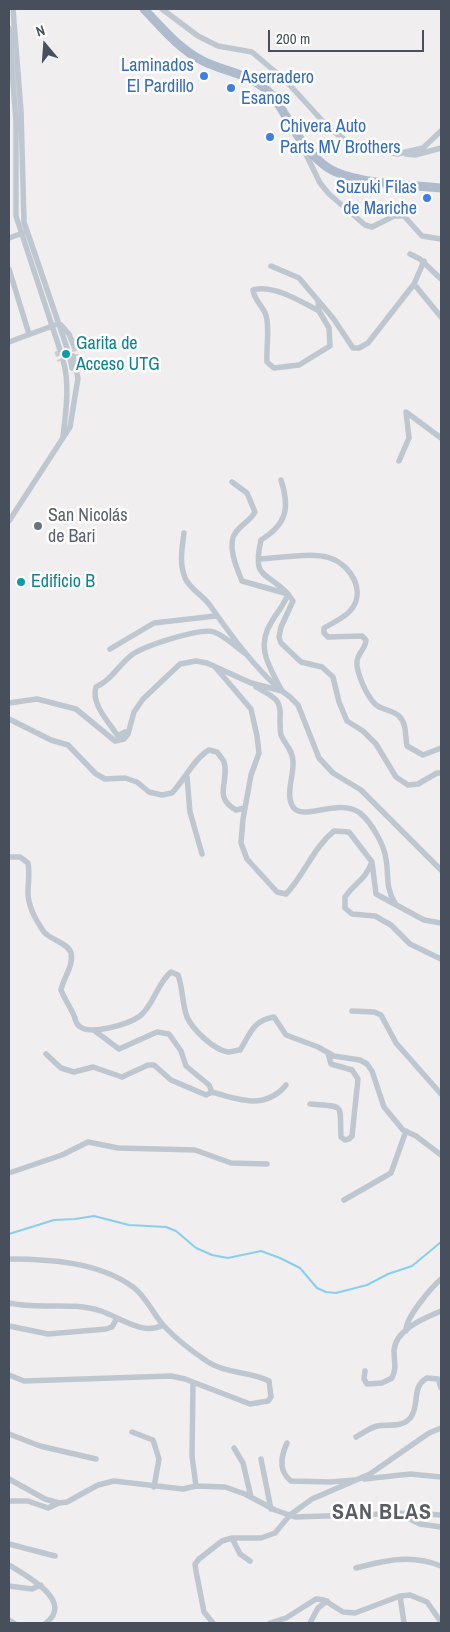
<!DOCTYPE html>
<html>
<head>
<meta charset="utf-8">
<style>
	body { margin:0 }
	#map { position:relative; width:450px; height:1632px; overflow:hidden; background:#f0eeee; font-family:"Archivo Narrow",sans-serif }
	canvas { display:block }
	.frame { position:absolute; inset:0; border:10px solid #464f5b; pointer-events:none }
	.north { position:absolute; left:20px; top:20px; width:50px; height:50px; -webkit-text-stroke:4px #fff; paint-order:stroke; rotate:342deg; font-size:14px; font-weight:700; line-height:20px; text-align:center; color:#464f5b }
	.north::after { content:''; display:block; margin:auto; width:18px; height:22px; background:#464f5b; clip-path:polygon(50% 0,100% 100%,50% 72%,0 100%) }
	.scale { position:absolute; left:268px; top:30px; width:156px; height:22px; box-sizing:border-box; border:2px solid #464f5b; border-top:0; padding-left:6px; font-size:15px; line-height:18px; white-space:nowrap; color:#464f5b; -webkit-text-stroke:4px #fff; paint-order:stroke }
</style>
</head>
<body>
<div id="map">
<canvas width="450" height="1632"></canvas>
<div class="frame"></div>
<div class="north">N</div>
<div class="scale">200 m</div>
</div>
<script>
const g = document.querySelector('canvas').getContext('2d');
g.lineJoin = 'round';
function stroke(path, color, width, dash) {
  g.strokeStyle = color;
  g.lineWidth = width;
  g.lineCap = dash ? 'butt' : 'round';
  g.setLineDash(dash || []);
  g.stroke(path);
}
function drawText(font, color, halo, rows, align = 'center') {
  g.font = font + ' "Archivo Narrow",sans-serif';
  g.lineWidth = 5;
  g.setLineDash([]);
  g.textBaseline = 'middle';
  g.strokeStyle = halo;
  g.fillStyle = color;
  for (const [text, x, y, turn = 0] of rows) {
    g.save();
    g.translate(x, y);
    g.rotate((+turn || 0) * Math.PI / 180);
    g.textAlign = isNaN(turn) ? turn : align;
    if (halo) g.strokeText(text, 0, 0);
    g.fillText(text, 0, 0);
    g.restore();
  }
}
const stream = new Path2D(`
	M9,1234L54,1220L75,1219L94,1216L129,1225L166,1227L176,1231L196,1248L212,1255L228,1258L261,1251L280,1258L300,1268L317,1288L326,1292L336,1293L367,1285L388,1274L412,1266L441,1242`);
const minorTunnel = new Path2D(`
	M74,346L76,356
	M57,351L60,361`);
const minor = new Path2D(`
	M13,9L21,111L24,222L67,348
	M162,9L198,36L218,46L252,52L286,81L329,128L347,141L397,154L423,148L441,131
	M9,28L16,122V216L60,350
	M303,148L320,183L329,194L365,225L372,227L394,216H404L422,236L441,239
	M406,154L415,155L441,148
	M9,238L23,233
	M410,254L420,259L441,279
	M271,266L299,278L333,318L353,348H359L368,343L414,284L424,261
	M9,269L29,334
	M414,284L441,317
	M318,301L319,311L329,328L330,346L299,365L274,368L267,362C266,347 270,329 266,315C263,306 254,300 253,290C273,284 302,302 319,311
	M61,325L69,334L74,346
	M9,342L55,325
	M70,358L72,368
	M63,436C66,411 70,384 63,360
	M399,461L409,438L406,412L441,438
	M281,480C290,508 287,524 261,540C252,580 265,570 288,594C284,605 278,611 272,621C255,647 269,666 282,691
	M232,482L247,493L255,512C250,521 242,524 236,532C226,544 237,569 242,581L288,594L293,601L281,627L279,637L281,643L301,662L322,667L333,677L339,702L347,721L363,731L376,744L396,777L408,785L418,784L437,773H441
	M9,521L70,427L78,378L73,356
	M184,533C182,549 179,562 185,578C190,589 202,595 209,604C230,634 251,663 278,688
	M260,559C279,558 312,552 330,558C351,565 367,592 350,611C344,618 332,623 324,628V633L328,637L362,636L366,640C366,648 358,653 357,661C356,673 367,696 375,704C381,710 393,710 399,716C407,724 405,736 407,746L423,755L441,748
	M110,649L154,623L215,616
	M216,668L251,709L257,736L259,753L251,775L243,819L241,843L247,859L277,892L286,894C305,874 313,848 334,831L349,832L372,862C364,882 356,881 345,897V908L352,914L375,916L391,925L410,944L441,959
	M256,687C273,697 282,698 280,720C280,724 280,731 281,735C285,745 293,750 293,762C294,775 285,795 293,807C303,822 338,797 360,813C371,822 384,844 386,859C389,875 385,887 395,903
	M9,703L37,699L76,709L115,741L124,739L128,734L134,712L143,699L180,664L196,661L207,663L251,683L282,691L290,697L298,705L319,758L333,773L361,790L441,870
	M9,719L51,740L68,745L96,774L105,779L125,778L137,782L149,792L162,795L172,793C184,780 195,758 209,750L217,752C219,755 223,759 224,762C230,782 212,796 236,810L245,808
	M125,732L118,736L115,732C107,720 91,703 96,687C112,680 119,664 133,654C145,646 201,627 214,632C225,636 236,647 246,654
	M187,777L190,812L202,854
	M9,857H20L28,863C30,874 28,882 28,893C28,906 37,922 44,932C51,940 68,943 71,953C74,966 63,978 61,990C65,1000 71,1008 75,1018C75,1020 77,1024 78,1025C88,1037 129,1024 140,1016C154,1005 157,983 171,972L178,975C183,988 182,1004 187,1017C193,1030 214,1050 228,1052C232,1052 237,1050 240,1050C251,1033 252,1021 274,1017L286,1035L318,1047L334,1056L360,1060L367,1064L372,1071L384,1107L403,1130L416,1136L441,1155
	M372,862L376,894L424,920L441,923
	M352,1011L374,1012L381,1015L396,1043L441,1094
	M46,1054L61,1068L74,1072L93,1067L122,1077L148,1065H154L171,1080L206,1095L212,1092L209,1085L186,1066L181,1051L169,1034L157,1032L119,1049L95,1031
	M212,1092C238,1100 266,1110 286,1085
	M310,1104C347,1107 339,1103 341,1137L345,1140L349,1139L352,1136L358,1079L352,1070L331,1064L328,1053
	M9,1173L62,1155L88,1142L118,1148L195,1150L231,1163L267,1164
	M344,1200L391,1173L406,1131
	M9,1259C49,1259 99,1262 133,1287C146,1296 153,1314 164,1326C176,1339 193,1352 208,1362C226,1374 250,1371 269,1381L271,1397L268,1401L250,1404L185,1379L171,1376L24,1381L9,1375
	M9,1303C40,1310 70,1301 101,1311C121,1318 143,1336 163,1325
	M9,1326L48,1334L106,1329L112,1327L117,1318
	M406,1331C405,1318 431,1288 441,1279
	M365,1371L364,1379L367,1384L382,1383L392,1378C397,1368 394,1361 394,1351C395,1329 425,1318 441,1311
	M193,1382L192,1456L196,1486
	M132,1432L153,1440L159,1459L154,1487
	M9,1434L40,1446L96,1459
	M356,1437C363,1433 370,1428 377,1426C389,1424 403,1428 411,1417C420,1404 411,1387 427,1378L438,1379L441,1388
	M287,1443C281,1456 278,1471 291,1481L330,1482L355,1480
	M234,1448L243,1463L251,1497
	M261,1459L271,1509
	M9,1479L45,1499L59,1503L67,1502L98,1485L114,1481L183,1489L196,1486L225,1487L245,1494L275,1510L295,1517L413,1513L441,1515
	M364,1479L410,1474L441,1477
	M9,1501H28L48,1508L59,1503
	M398,1513L420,1524L441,1527
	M232,1538L240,1554L250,1561
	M9,1544L55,1556
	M9,1565C25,1575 75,1601 46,1623
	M356,1568C386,1560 412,1554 441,1566
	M9,1586L32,1589L41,1585
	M400,1596L404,1623
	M9,1620L14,1623
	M213,1623L204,1612L196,1571L195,1564L199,1559L222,1541L232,1538H261L275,1533L290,1515L312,1499L370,1474L429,1433L441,1428
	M270,1623L286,1618L316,1599L324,1600L343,1612L355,1613L400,1596L410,1595L427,1602L441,1622
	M310,1623L318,1608L327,1601`);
const primary = new Path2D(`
	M144,9C162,28 179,49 203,61C223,71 245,73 263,87C279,99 286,119 298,136C307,149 321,166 336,172C363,184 411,185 441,188`);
const markers = [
	[204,76,5,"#3f7fe0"],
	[231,88,5,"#3f7fe0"],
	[270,137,5,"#3f7fe0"],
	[427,198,5,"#3f7fe0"],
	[66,354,5,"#0f9aa8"],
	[38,526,5,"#6b7280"],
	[21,582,5,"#0f9aa8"]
];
const shopNames = [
	["Laminados",194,66],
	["El Pardillo",194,87],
	["Aserradero",241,78,"left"],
	["Esanos",241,99,"left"],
	["Chivera Auto",280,127,"left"],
	["Parts MV Brothers",280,148,"left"],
	["Suzuki Filas",417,188],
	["de Mariche",417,209]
];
const cultureNames = [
	["Garita de",76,344],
	["Acceso UTG",76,365],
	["Edificio B",31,582]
];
const worshipNames = [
	["San Nicolás",48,516],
	["de Bari",48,537]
];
const districtNames = [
	["SAN BLAS",382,1513]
];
stroke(stream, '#89cfeb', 2);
stroke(minorTunnel, '#ceced1', 5.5, [5.5, 3]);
stroke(minor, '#bec7d0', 5.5);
stroke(primary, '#adbbcd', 9);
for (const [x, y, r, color] of markers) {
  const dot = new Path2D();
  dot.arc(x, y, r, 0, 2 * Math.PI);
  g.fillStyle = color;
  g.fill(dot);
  stroke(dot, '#fff', 2);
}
drawText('18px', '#366cbe', '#fff', shopNames, 'right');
drawText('18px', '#0d838f', '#fff', cultureNames, 'left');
drawText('18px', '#5b616d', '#fff', worshipNames, 'left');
g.letterSpacing = '1px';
drawText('bold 22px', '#5a5d63', '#fff', districtNames);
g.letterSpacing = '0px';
</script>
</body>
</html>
